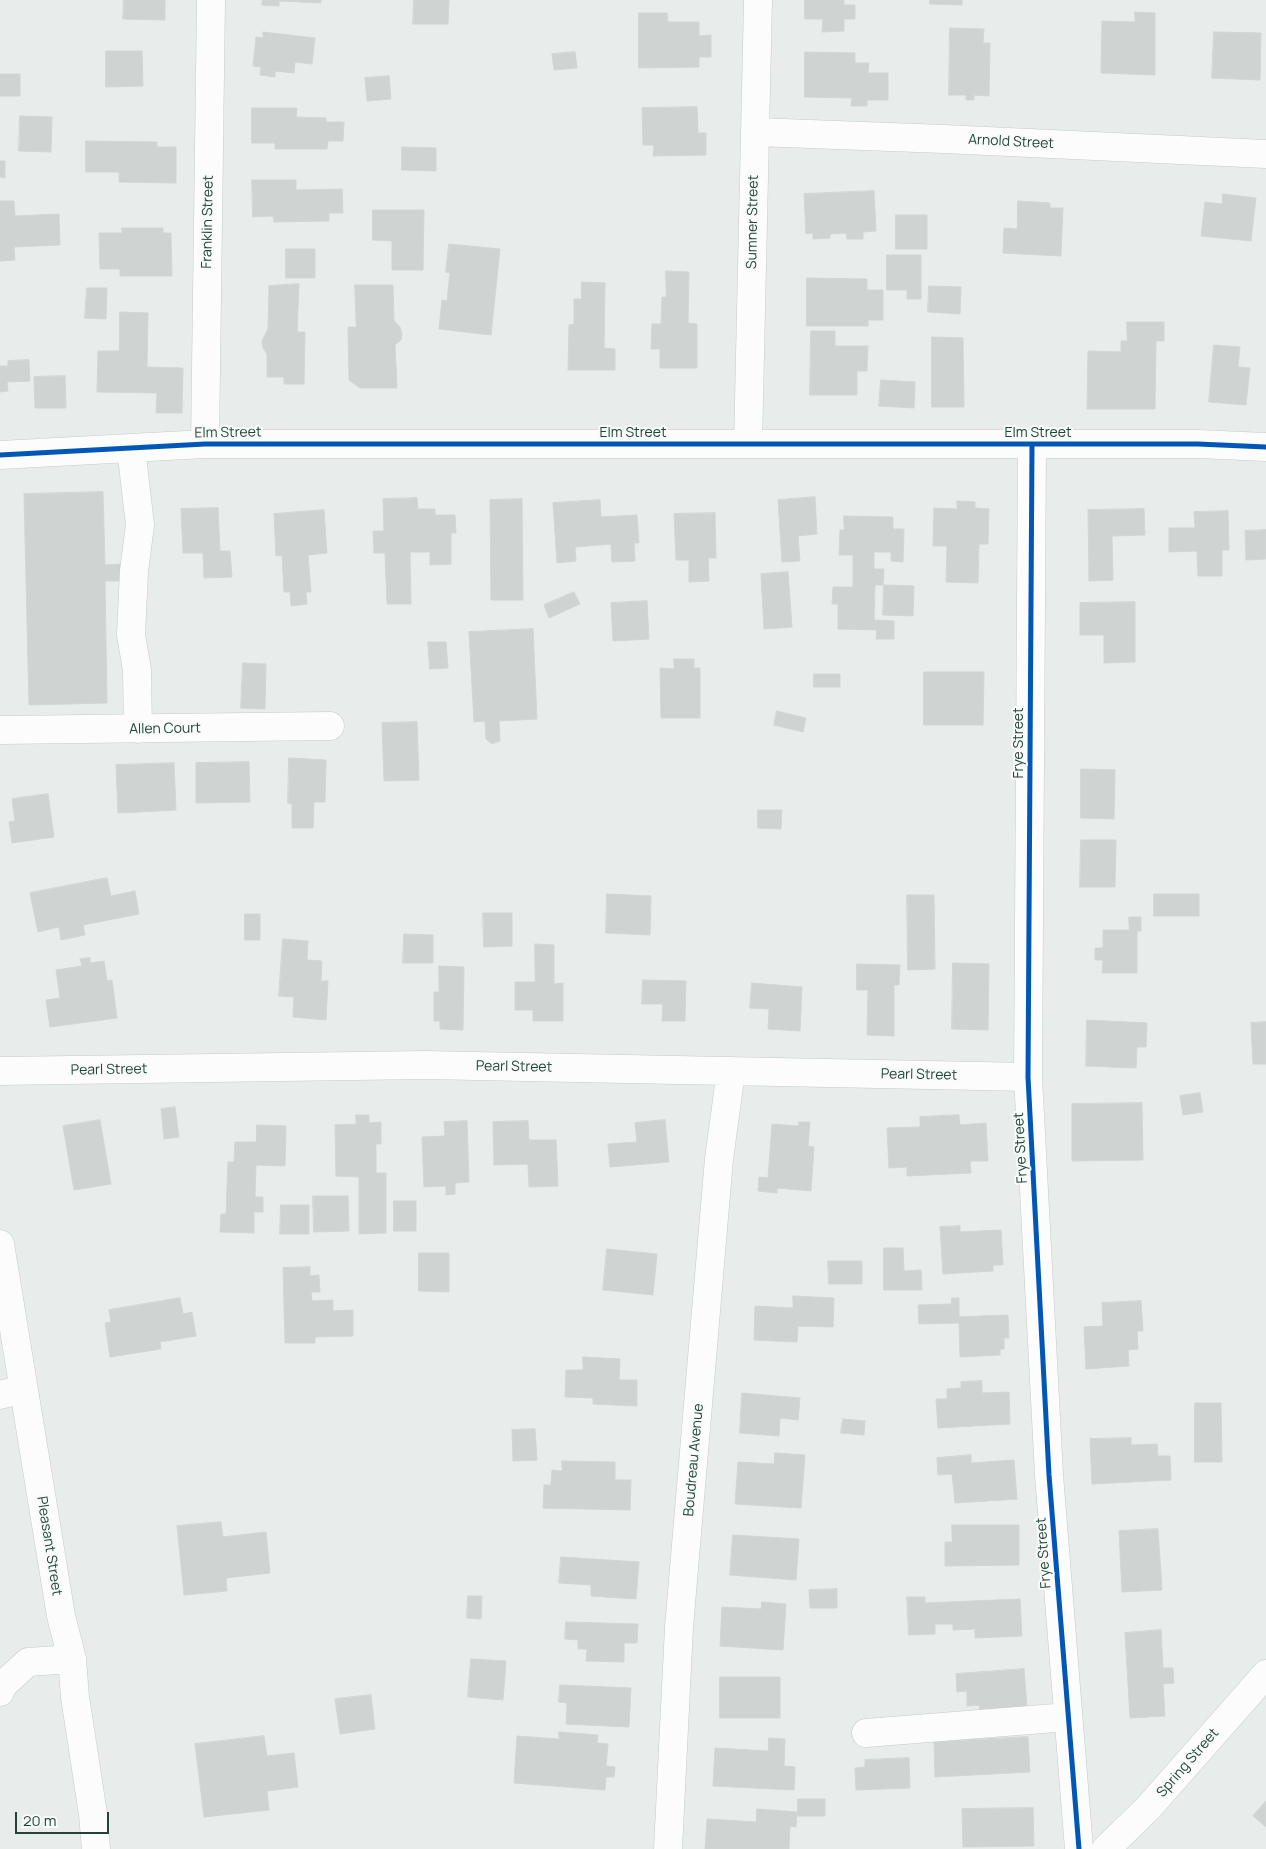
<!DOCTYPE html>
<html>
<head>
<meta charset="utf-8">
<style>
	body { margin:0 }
	#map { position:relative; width:1266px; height:1849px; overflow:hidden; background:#e8edeb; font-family:Manrope,sans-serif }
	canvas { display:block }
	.scale { position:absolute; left:15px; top:1812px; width:94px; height:22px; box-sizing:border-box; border:2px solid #24423a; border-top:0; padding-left:6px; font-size:15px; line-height:18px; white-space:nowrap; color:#24423a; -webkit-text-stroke:4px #f7fbf9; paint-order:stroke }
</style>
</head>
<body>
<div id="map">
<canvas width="1266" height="1849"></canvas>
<div class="scale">20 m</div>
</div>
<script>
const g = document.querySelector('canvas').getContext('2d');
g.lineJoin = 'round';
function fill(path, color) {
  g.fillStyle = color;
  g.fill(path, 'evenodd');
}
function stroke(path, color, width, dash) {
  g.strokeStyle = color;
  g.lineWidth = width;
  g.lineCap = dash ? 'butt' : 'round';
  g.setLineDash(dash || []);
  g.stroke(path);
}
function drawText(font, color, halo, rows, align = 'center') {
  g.font = font + ' Manrope,sans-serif';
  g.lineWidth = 4;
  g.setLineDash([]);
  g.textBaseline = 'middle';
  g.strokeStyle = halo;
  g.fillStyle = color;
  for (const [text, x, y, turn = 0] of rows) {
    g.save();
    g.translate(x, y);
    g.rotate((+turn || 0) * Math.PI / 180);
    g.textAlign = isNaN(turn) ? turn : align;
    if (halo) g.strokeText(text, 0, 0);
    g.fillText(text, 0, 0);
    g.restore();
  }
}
const building = new Path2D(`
	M124,0H165V20L123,19Z
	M263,0H321V3L279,1V6L262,5Z
	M414,0H449L448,24H413Z
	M805,0H844V5H855V19H844V31L822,32L823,19H805Z
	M930,0H962V5L930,4Z
	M1135,12L1155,13V75L1101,73L1102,21L1135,22Z
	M639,13H667L668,22H699V36L711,35V57H699V67L639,68Z
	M950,28L984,29L983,43H990L989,96L974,95V100H966V95H949Z
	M263,32L315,38L312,64L295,62L294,73L275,71V77L260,75L261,67L253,66L256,37L263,38Z
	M1214,32L1261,33L1260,80L1212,78Z
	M106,51H142L143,86L106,87Z
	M575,52L577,68L554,70L552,54Z
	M805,52L855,53V63H869L868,73H888V100H867V106H851L852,98L805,97Z
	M0,74H20V96H0Z
	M389,76L391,99L367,101L365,78Z
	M697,107L698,133H706V155L653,156L654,145H643L642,108Z
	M252,108H297L296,117L326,118V122H344L343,141H328L327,149H275V143H252Z
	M20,116L52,117L51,152L19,151Z
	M86,141L157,142V147H176V183L119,182V172H86Z
	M402,147L436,148V171L402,170Z
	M0,161H5V178L0,177Z
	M252,180H296V190L342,189L343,213H329V221L274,222L273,216L253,217Z
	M874,191L876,231L863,232V239H847L846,233L830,234V238L813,239V233L806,234L804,194Z
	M1223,194L1256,198L1251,241L1201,236L1205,202L1222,204Z
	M0,201H14L15,216L59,214L60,245L14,247L15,260L0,261Z
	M1018,201L1050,203V208H1063L1061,256L1003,253L1004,228L1017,229Z
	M373,210H424L423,270H392V241L373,240Z
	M896,215H927V249H896Z
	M122,228H163V233H171L172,276H120V269H100L99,233H122Z
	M449,244L500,249L491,335L439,329L442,300L447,301L450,273L446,272Z
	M286,249H315V278H286Z
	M887,255H921V299H907V290H887Z
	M666,271L689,272L688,323L697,324V368H660V349H651L652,324H661L662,297H666Z
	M807,278L867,279V290H883V320H868V326H807Z
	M582,282L605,283L604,348L615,349V370H568L569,325L574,324V299H581Z
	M299,284L297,332H305L304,384H284V377H267V354L263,348L262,341L268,329L269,286Z
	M355,285H393L394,321L400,327L402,334L401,340L395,345L397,388H360L349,380L348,327H356Z
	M929,286L961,287L960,314L928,312Z
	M87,288H107L106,319L85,318Z
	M120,312L148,313L147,367L183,368L182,413H156L157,393L97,392L98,351H119Z
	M1127,322H1164V341H1156L1155,409H1087L1088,351L1121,352V341H1127Z
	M811,331H835V346H868L867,371H857V395H810Z
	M932,337L963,338L964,407H932Z
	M1214,345L1240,347L1238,367L1250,368L1246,405L1209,402Z
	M29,360L30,381L7,382L8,391L0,392V366H8V361Z
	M65,376L66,408H35L34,377Z
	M881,380L915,382L914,408L879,406Z
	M103,492L105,565L121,564L122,581H105L107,703L29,705L24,494Z
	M815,497L817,534L798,536L800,561L782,562L778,500Z
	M417,498L418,509H435V515H455L456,533H451V564L430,565V552H410L411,604H387L385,553H374L373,531H384L383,499Z
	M522,499L523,600H491L490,500Z
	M600,500L601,517L637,515L639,543H634L635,561L612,562L611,544L575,547L576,561L557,563L553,503Z
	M957,501L975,502V508L989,509L988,544H979L978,583L946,582L947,546H933L934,508L957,509Z
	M218,508L220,551H230L232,577L204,578L203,553H183L181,509Z
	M1144,509L1145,535L1112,536L1113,580L1089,581L1088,510Z
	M324,510L327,553L308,555L311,592H306L307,604L291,606L290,592H284L282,555L276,556L274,514Z
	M1228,511L1229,550H1222V576H1198L1197,551L1169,552V528H1195L1194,512Z
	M715,513L716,558H708L709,581L689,582V560H676L674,514Z
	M844,516L893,517V529H904L903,562L891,561V552H874V569H884L883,585H875L874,620L894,621V639H876L877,630L838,629V604H832L833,587H853V555H839L840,530H844Z
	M1266,530V559L1246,560L1245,531Z
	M788,572L792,627L764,629L761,574Z
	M884,585L914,586L913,616L883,615Z
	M574,592L580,604L549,618L544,605Z
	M647,601L649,639L613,641L611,603Z
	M1135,602V662L1104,663V635H1080V603Z
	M533,629L537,719L499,721L500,741L492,744L486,739L485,721L474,722L469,632Z
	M428,642H446L448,668L430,669Z
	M674,659H694V668H700V718H661L660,668L674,669Z
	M243,663L266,664L265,709L241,708Z
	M924,672H984L983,725H924Z
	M814,674H840V687H814Z
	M777,711L806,718L803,732L774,725Z
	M417,722L419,780L384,781L382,723Z
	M289,758L326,760L325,802H314L313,828H292V804L288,803Z
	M249,762L250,802L196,803V763Z
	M174,763L176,810L118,813L116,765Z
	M1081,769L1115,770L1114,819L1081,818Z
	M48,794L54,837L12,843L9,822L15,821L12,799Z
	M758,810H782L781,829L758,828Z
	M1081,840H1116L1115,887H1080Z
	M107,878L111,896L135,891L139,914L83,925L85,935L61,940L59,927L38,932L30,893Z
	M607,894L651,896L650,935L606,933Z
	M1154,894H1199V916H1154Z
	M907,895H934L935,969L908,970Z
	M483,913H512V946L484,947Z
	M245,914H260V940H245Z
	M1129,917H1141V931H1137V973H1102L1103,960H1095V948H1103V930H1129Z
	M404,934L433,935V963H403Z
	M283,939L308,941L307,960L322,961L321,981H328L326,1020L293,1017L294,997L279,996Z
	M535,944L554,945V984L563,983V1021H533V1010H515V982H535Z
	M90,958V963L104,961L107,981L112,980L117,1018L50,1027L46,1000L60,998L56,970L82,966L80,959Z
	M953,963L989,964L988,1030L952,1029Z
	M857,964L900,965L899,985H894V1036L867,1035L868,990H857Z
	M439,966L464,967L463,1030L440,1029V1021H434V992H439Z
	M643,980L686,981L685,1021H662L663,1004H642Z
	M752,983L802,987L800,1031L768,1029L769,1009L750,1008Z
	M1087,1020L1147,1023L1146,1047H1137L1136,1068L1086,1066Z
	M1266,1022V1064H1253L1251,1023Z
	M1200,1093L1203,1112L1183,1115L1180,1096Z
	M1142,1103L1143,1160L1072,1161V1104Z
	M175,1107L179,1137L164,1139L161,1109Z
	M356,1115H369V1123L381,1122V1144H376V1173H386V1233L359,1234V1177L336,1176L335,1125L356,1124Z
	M959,1115L960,1125L986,1123L988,1161H970L971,1173L907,1176V1167L889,1168L887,1128L920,1127V1117Z
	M100,1120L111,1184L74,1190L63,1126Z
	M665,1120L669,1162L610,1167L608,1144L637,1142L635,1123Z
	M467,1121L469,1182L455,1183V1194L446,1195V1186L424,1187L422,1137L445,1136L444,1122Z
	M528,1121L529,1140H556L558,1186L529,1187L528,1164L494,1165L493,1122Z
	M799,1122H810L808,1146L814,1147L811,1191L777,1188V1193L758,1191L759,1177L768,1178L772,1124L798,1126Z
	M257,1125L286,1126L285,1166L256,1165L255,1197H263V1212H254V1233L220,1232L221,1214H226L228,1162H234L235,1142H256Z
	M313,1196H348L349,1231L314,1232Z
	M394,1201H416V1231H394Z
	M281,1205H309V1234H280Z
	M960,1226V1232L1001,1230L1003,1265H993V1271L943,1274L940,1227Z
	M884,1248H903L904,1271L921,1270L922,1290H884Z
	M607,1249L657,1254L653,1295L603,1290Z
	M419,1253H449V1292L419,1291Z
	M828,1261H862V1284H829Z
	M310,1267V1276L319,1275L320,1292H311L312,1301L333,1300V1311L353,1310V1336L315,1337V1343H285L283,1268Z
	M793,1296L834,1298L833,1327L798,1326L797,1342L754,1340L755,1306L793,1308Z
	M180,1298L183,1314L192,1312L196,1336L160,1342L161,1349L110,1357L105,1323L111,1322L109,1310Z
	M952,1298H959V1317L1008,1315L1009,1338H1004V1349H1000V1355L960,1357L959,1323L919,1324L918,1305L951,1304Z
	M1141,1301L1143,1331H1137L1138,1349L1128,1350L1129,1366L1086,1369L1084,1327L1103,1326L1102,1303Z
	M583,1357L620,1359L619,1380H637V1406L593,1404V1398L565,1397L566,1370H583Z
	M982,1381V1393L1009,1392L1010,1424L938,1428L936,1399H947V1389L961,1388V1382Z
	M742,1393L800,1398L798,1420L780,1418L779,1436L740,1433Z
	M1195,1403H1221L1222,1462H1195Z
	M843,1419L865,1421L864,1435L841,1433Z
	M535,1429L537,1460L513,1461L512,1430Z
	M1131,1438V1445L1157,1444L1158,1456H1170L1171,1480L1092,1484L1090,1439Z
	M775,1453L805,1455L801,1508L735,1504L738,1462L774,1464Z
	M971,1455V1463L1014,1460L1017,1499L955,1503L952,1474L938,1475L937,1458Z
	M562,1461L615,1462V1480H631L630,1510L543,1508L544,1485H551L552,1470L562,1471Z
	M221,1522L223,1537L266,1532L270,1573L226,1578L227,1591L184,1595L177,1526Z
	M952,1525H1019V1565L945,1566V1542H952Z
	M1158,1529L1162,1590L1122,1592L1119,1531Z
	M733,1535L799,1539L796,1580L730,1575Z
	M561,1557L639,1562L636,1599L591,1596V1585L559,1583Z
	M837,1589V1608H810L809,1590Z
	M468,1596H482L481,1619L467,1618Z
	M907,1597H925V1603L1020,1599L1022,1636L975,1638V1629L953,1630V1624H935V1634L909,1635Z
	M762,1602L786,1604L783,1650L720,1646L722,1607L761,1609Z
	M566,1622L638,1624L637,1643H624V1662L586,1661L587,1649H578V1640L565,1639Z
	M1161,1630L1163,1668H1173L1174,1683L1163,1684L1165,1716L1130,1718L1125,1633Z
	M471,1659L506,1661L503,1700L468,1697Z
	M1024,1669L1027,1708L980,1711L979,1705L967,1706V1691L957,1692L956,1674Z
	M720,1677H780V1718H720Z
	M560,1685L631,1688L629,1727L566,1724L567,1703L559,1702Z
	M371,1695L375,1729L340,1734L335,1699Z
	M559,1732L598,1735L597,1743L608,1744L606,1766L615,1767L614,1777H606L605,1790L514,1783L517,1736L559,1739Z
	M264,1736L267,1756L294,1753L298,1787L267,1791L269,1810L204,1817L195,1744Z
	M1028,1737L1030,1772L935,1777L934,1742Z
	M769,1738L785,1739L784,1766L795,1767L794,1790L713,1786L715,1748L768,1751Z
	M909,1758L910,1788L856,1790L855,1768L865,1767V1760Z
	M798,1799H825V1816H798Z
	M1266,1801V1827L1253,1816Z
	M1033,1808L1034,1846L963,1847L962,1809Z
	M757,1809L797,1812L796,1827L790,1826L789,1849H705L707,1819L756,1822Z`);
const minor = new Path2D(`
	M756,132L944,139L1266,154
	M205,444L211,0
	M748,444L758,0
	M1032,445L1028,1077L1049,1475L1079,1849
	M131,448L140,525L134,571L131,635L137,670L138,729
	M0,455L205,444H1198L1266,447
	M0,730L330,726
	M0,1071L425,1065L1028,1077
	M0,1244L61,1616L72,1659L75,1697L93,1814L96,1849
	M0,1395L23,1389
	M0,1692L3,1685L28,1662L72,1659
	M866,1733L1068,1717
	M668,1849L679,1627L719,1159L731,1071
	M1106,1849L1149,1807L1266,1674`);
const cycleway = new Path2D(`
	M1032,445L1028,1077L1049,1475L1079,1849
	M0,455L205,444H1198L1266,447`);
const streetNames = [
	["Arnold Street",1011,142,3],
	["Franklin Street",208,222,-89],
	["Sumner Street",753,222,-89],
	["Elm Street",228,433,-1],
	["Elm Street",633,433],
	["Elm Street",1038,433],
	["Allen Court",165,729,-1],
	["Frye Street",1019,743,-90],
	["Pearl Street",514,1067,1],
	["Pearl Street",109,1070,-1],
	["Pearl Street",919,1075,1],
	["Frye Street",1021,1148,-93],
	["Boudreau Avenue",694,1460,-85],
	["Pleasant Street",49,1546,81],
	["Frye Street",1044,1553,-94],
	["Spring Street",1188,1763,-49]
];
fill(building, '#cfd4d2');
stroke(building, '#d1d6d4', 1);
stroke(minor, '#c5cac8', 29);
stroke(minor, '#fcfcfc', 28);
stroke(cycleway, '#0057b8', 5);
drawText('14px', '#24423a', '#f7fbf9', streetNames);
</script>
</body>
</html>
